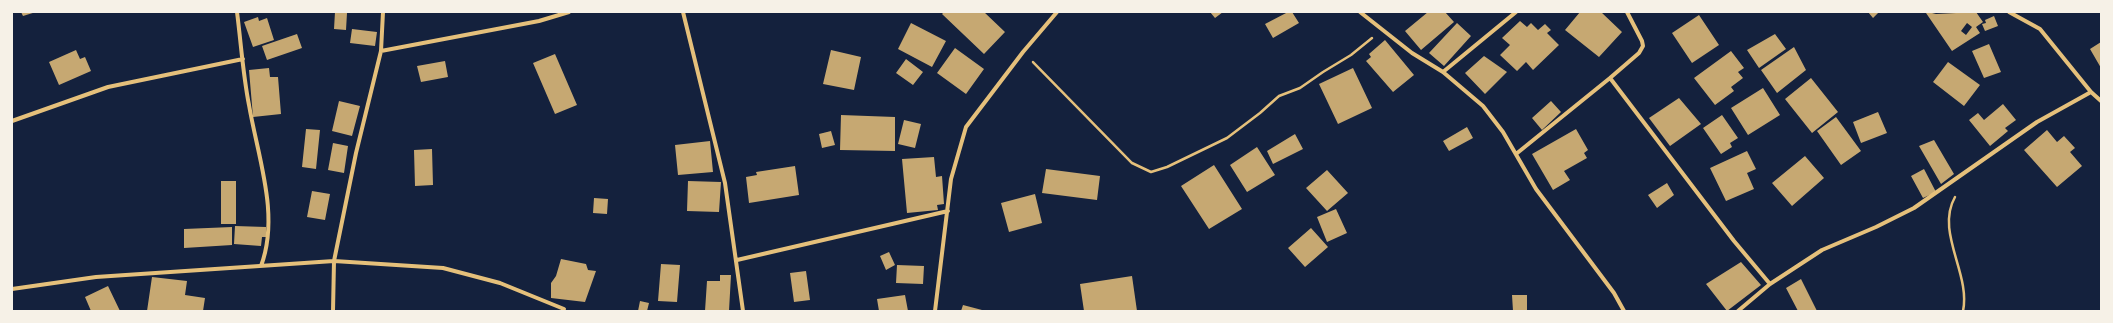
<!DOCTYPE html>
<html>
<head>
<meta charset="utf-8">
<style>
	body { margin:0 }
	#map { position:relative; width:2113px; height:323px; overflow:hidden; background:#14213d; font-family:"DM Sans",sans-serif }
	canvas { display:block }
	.frame { position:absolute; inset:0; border:13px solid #f6f1e7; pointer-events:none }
</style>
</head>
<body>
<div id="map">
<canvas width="2113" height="323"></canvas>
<div class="frame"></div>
</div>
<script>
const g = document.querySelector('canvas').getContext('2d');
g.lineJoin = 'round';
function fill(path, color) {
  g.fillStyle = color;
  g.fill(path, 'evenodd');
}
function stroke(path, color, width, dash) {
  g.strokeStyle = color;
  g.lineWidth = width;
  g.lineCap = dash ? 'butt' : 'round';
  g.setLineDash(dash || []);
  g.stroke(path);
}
const building = new Path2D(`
	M21,12H36L23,16Z
	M335,12L347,13L346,30L334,29Z
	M944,12H984L1005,32L984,54L942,14Z
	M1210,12H1223L1215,18Z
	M1288,12H1292L1299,23L1273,38L1265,24Z
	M1428,12H1445L1454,22L1421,50L1405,31Z
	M1580,12H1601L1622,32L1599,57L1565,30Z
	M1868,12H1879L1873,18Z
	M1928,12L1936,14L1976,12L1983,22L1976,27L1980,33L1952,51L1926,13ZM1967,23L1972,27L1966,35L1961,31Z
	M1699,15L1719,45L1692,63L1672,33Z
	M1994,16L1998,26L1985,31L1982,24L1986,23L1985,20Z
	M258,17L259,21L267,18L274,40L253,47L244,22Z
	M1520,21L1527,27L1531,23L1538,30L1545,24L1551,30L1547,33L1559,45L1533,70L1526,62L1517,71L1500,55L1510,45L1502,38Z
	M911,23L946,41L932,67L898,49Z
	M1457,23L1471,36L1444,66L1429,53Z
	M352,29L377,32L375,46L350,43Z
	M297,34L302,48L267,60L262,46Z
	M1775,34L1786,49L1759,68L1747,50Z
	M1385,40L1414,75L1393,92L1366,61L1371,57L1369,54Z
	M2101,42V68L2090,49Z
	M1989,44L2001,72L1984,78L1972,51Z
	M1794,47L1806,70L1777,93L1761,70Z
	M955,48L984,69L966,94L937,73Z
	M76,50L80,59L85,57L91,71L59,85L49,62Z
	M831,50L861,57L854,90L823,84Z
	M1731,51L1744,68L1738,72L1743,78L1731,87L1734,91L1715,105L1694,78Z
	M555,54L577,105L555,114L533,63Z
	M1484,56L1507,72L1485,94L1465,73Z
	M906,59L923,72L913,85L896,73Z
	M445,61L448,77L421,82L417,66Z
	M1948,62L1980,85L1964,106L1933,82Z
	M269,68L270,77H278L281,114L253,117L249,70Z
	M1353,68L1372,108L1338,124L1319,84Z
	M1811,78L1838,112L1812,133L1785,99Z
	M1763,88L1780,115L1748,135L1731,108Z
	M1679,98L1701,124L1670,146L1649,118Z
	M339,101L360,106L352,136L332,131Z
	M1551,101L1561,112L1542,130L1532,118Z
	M2003,104L2016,120L2005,128L2008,131L1990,146L1969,120L1978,113L1984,120Z
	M1878,112L1887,133L1861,143L1853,122Z
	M841,115L895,117V151L840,150Z
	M1722,115L1738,138L1730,143L1732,147L1721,154L1703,128Z
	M1836,117L1861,151L1841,165L1817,131Z
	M904,120L921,124L915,148L898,144Z
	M1467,127L1473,138L1449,151L1443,141Z
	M306,129L320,130L316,169L302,167Z
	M1576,129L1588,150L1584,153L1587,158L1564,171L1570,180L1553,190L1532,154Z
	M2047,130L2057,142L2064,136L2075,148L2070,152L2082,166L2057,187L2024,150Z
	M831,131L835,145L822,148L819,134Z
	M1295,134L1303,149L1273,164L1267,151Z
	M1934,140L1954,174L1941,184L1919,146Z
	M710,141L713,172L678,175L675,145Z
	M333,143L348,146L344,173L328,170Z
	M1257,147L1275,175L1247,192L1230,165Z
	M432,149L433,185L415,186L414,150Z
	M1747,151L1756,169L1747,173L1754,189L1726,201L1710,168Z
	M1805,156L1824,178L1792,206L1772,183Z
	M934,157L936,177L942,176L944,204L937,205L938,210L907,213L902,159Z
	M1214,165L1242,209L1209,229L1181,186Z
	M795,166L799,195L749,203L746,177L757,175L756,172Z
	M1046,169L1100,176L1097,200L1042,193Z
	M1924,169L1936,192L1923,198L1911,176Z
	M1327,170L1348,193L1327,211L1306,188Z
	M221,181H236V224H221Z
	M688,181L721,182L719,212L687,211Z
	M1667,183L1674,195L1657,208L1648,195Z
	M312,191L330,194L325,220L307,217Z
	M1035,194L1042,223L1009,232L1001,203Z
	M594,198L608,199L607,214L593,213Z
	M1336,209L1347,233L1327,242L1317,217Z
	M235,226L266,227V237H262L261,246L234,244Z
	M232,227V245L184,248V229Z
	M1311,228L1328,247L1305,267L1288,248Z
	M889,252L895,265L886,270L880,256Z
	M561,259L586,264L588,270L596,271L585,302L551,298V283L556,276Z
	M1741,262L1761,285L1727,311L1706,284Z
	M661,264L680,265L677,302L658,301Z
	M897,265L924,266L923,284L896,283Z
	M806,271L810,300L794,302L790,273Z
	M720,275H731L729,311H705L707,281H720Z
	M1132,276L1137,311H1084L1080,284Z
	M152,277L187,281L185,295L205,298L203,311H147Z
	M1801,279L1817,311H1798L1786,288Z
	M108,286L120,311H91L85,297Z
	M905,295L908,311H879L877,299Z
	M1512,295H1527V310L1513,311Z
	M640,301L649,303L647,311H638Z
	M963,305L982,310V311H961Z`);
const path = new Path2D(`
	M1033,62L1132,163L1151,172L1167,167L1227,138L1260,113L1279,96L1300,88L1323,72L1351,55L1372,38
	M1955,197C1935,232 1971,274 1963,311`);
const minor = new Path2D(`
	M237,12C241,43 243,75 249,105C258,158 280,215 261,266
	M683,12L725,183L743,311
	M1360,12L1412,53L1443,72L1483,106L1503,132L1536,189L1614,293L1624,311
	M2009,12L2040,29L2091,92L2101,101
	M381,51L539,21L569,12
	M1443,72L1516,12
	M1610,78L1734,241L1770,284
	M12,121L108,87L243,59
	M1516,154L1610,78L1639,53L1643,46L1642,41L1627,12
	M737,260L948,211
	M12,289L96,277L334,261L443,268L500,283L564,309L563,311
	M333,311L334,261L356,153L381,51L383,12
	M935,311L951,179L966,127L1023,52L1057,12
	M1738,311L1770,284L1822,250L1876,227L1914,208L2037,122L2091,92`);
fill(building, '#c6a872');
stroke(path, '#e5c07b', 2.5);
stroke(minor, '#e5c07b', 4);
</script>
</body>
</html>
